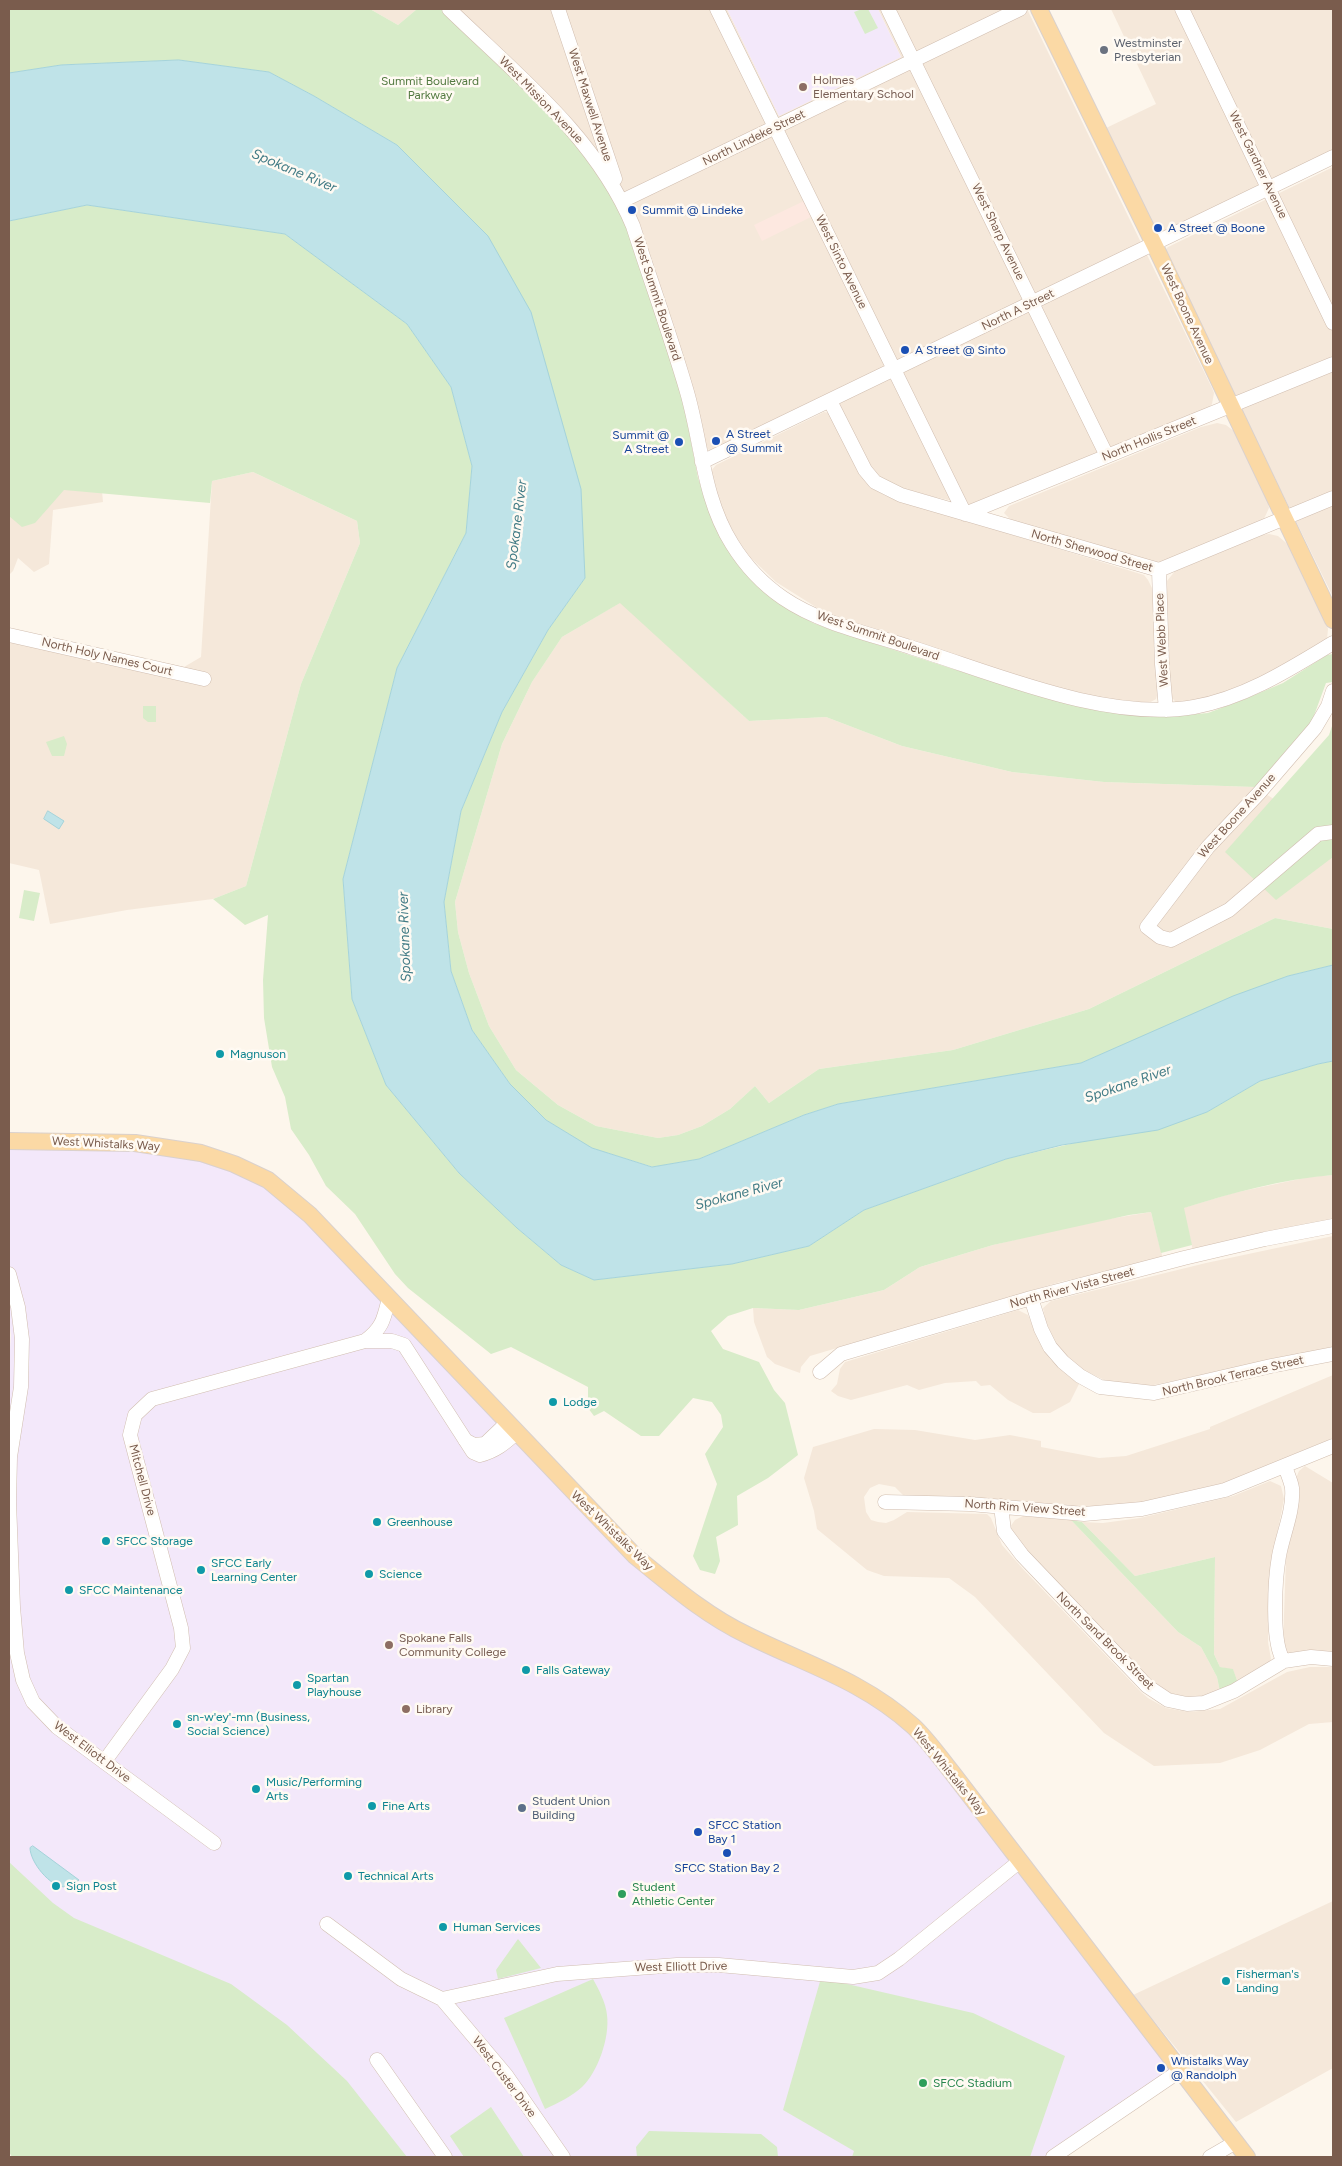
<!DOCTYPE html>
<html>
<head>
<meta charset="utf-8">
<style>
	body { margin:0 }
	#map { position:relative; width:1342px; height:2166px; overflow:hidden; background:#fdf6ec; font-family:Figtree,sans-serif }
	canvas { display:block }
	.frame { position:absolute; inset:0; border:10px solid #7a5c4d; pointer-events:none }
</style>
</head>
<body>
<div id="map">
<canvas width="1342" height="2166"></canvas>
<div class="frame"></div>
</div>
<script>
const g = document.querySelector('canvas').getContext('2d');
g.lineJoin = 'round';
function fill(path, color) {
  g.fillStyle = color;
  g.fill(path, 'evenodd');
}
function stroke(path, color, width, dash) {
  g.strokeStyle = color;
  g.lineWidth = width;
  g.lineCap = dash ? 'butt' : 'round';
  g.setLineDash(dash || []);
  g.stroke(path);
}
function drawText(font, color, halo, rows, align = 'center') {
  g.font = font + ' Figtree,sans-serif';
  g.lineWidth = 5;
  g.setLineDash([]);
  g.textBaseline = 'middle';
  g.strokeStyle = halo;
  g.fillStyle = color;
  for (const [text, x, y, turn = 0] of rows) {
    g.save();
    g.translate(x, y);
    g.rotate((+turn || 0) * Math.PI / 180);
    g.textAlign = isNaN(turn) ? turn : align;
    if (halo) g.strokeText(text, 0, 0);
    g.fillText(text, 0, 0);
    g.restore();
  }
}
const residential = new Path2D(`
	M370,9H417L398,25Z
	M458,9H727L779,116L901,57L878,9H1027L1212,388L1214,393L1212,404L1208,409L980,507L930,496L895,486L880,479L868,465L832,394L713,451L709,450L706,447L634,215Z
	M1111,9H1174L1259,183L1258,187L1161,234H1156L1104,129L1156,104Z
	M1188,9H1333V151L1274,179L1270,177Z
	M1333,167V597L1166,255L1165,250L1168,247Z
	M824,412L829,413L860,474L875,490L886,496L1144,575L1148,580L1153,590L1158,692L1156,699L1149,703L1103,698L1059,689L844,621L819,609L776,582L750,557L736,537L721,507L711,471L716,465Z
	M1217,423L1226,425L1235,432L1268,501L1269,508L1263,521L1161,564L1012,521L1004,513L1009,506L1201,427Z
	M9,447H98L103,502L53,510L49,564L34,572L18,558L13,571L9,575Z
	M253,472L357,521L360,543L301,684L246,886L213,899L127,910L50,924L39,870L9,863V629L184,667L201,657L212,481Z
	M1269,534L1278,536L1291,547L1323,614L1328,629L1327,639L1278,671L1218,696L1177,704L1170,695L1165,588L1167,581L1175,571L1262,535Z
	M621,602L749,721L826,717L902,746L1012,772L1104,782L1255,787L1333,837V929L1275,918L1089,1009L953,1050L819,1069L769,1103L755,1086L730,1109L702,1126L678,1135L658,1138L596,1126L558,1105L516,1070L489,1026L469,973L458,932L455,902L502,744L532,682L562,637Z
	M1333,1175V1222L1193,1251L1183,1208L1233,1193L1309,1177Z
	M1151,1212L1163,1259L1060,1282L810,1356L801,1367L800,1373L775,1364L767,1357L754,1322L753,1308L799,1310L884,1290L920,1267L993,1245L1084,1223Z
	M1333,1236V1347L1144,1387L1111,1383L1083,1370L1068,1359L1056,1344L1046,1322L1043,1308L1051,1301L1206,1263Z
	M1018,1310L1028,1315L1040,1342L1050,1359L1079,1384L1070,1402L1050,1413H1033L1008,1400L990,1385L981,1386L976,1381L945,1383L919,1390L907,1385L851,1400L838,1396L831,1391L837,1384L840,1369L845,1362Z
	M1333,1375V1438L1228,1482L1147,1503L1096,1508L1002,1500L908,1497L904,1496L895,1487L879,1484L870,1488L864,1497L866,1512L871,1520L878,1522L886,1523L894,1520L907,1512L987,1514L991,1518L1002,1545L1023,1569L1141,1692L1148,1698L1166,1708L1189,1712L1220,1709L1287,1672L1310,1667H1333V1722L1309,1724L1260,1750L1220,1763L1154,1766L1104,1733L975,1597L949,1578L884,1576L867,1570L817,1529L814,1511L804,1478L813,1447L874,1429L915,1430L975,1440L1010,1435L1041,1441V1447L1099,1458L1126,1456L1210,1429V1427Z
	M1305,1466L1333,1483V1654H1290L1286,1651L1283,1644L1286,1558L1297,1508L1296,1478L1299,1471Z
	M1270,1481L1281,1486L1284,1499L1271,1565L1268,1642L1271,1659L1268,1664L1238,1683L1233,1670L1220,1667L1214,1654L1215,1557L1135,1576L1082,1522L1103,1523L1140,1518L1233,1496Z
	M1023,1516L1071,1520L1178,1632L1201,1647L1217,1677L1220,1692L1201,1697H1190L1168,1693L1155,1685L1022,1547L1010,1532V1527L1015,1520Z
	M1333,1901V2068L1236,2122L1133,1995Z`);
const commercial = new Path2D(`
	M804,201L811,217L762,241L754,225Z`);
const education = new Path2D(`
	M727,9H878L901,57L779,116Z
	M9,1142L169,1148L268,1180L482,1398L695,1605L913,1726L1181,2070L1053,2157H375L9,1890V1364L11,1335L9,1320Z`);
const green = new Path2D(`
	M9,9H370L398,25L417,9H444L582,149L617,203L638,256L684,405L698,478L715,525L779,603L813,623L835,631L1028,693L1133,714L1174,716L1208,713L1245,699L1283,683L1327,655L1333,654V682L1326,683L1312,721L1255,787L1104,782L1012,772L902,746L826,717L749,721L620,603L562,637L532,682L502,744L455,902L458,932L469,973L489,1026L516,1070L558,1105L596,1126L658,1138L678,1135L702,1126L730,1109L755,1086L769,1103L819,1069L953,1050L1089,1009L1275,918L1333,929V965L1288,976L1081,1063L838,1104L804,1115L699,1159L653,1167L591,1148L546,1120L510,1084L472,1030L451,971L444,902L461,811L502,712L548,630L585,578L397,145L314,96L269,72L179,60L61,65L9,73Z
	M862,9H868L878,28L865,34L854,12Z
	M87,205L285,234L407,324L451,387L472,466L466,533L397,668L343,879L352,999L386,1085L459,1173L517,1228L561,1265L594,1280L732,1264L809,1246L864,1210L1006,1159L1207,1112L1260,1081L1318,1064L1333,1061V1175C1282,1179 1232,1193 1184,1208L1192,1245L1161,1253L1151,1212L1129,1215L993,1245L920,1267L884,1290L799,1310L753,1308L728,1316L711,1331L723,1349L759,1362L774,1390L785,1403L798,1455L768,1478L737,1496L738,1525L716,1537L720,1561L715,1574L700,1570L693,1556L717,1484L705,1454L723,1427L721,1415L712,1402L693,1398L659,1436H641L604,1411L594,1416L588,1408V1387L511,1347L491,1354L408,1288L395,1274L355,1214L326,1186L309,1155L291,1129L285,1097L272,1067L264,1018L263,980L268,915L245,925L213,899L246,886L301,684L360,543L357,521L253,472L212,481L210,503L64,490L35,523L22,527L9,516V221Z
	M143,706H156V722H148L143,718Z
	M1333,723V857L1276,900L1225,852L1329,735Z
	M64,736L67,744L64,756H52L46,742Z
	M24,890L40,893L34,921L19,918Z
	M1071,1520L1082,1522L1135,1576L1215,1557L1214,1654L1220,1667L1233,1669L1238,1683L1220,1692L1217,1677L1201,1647L1178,1632Z
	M9,1862L53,1903L74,1918L231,1984L287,2025L347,2081L407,2157H12L9,2152Z
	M518,1939L541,1968L498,1979L496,1970Z
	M821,1978L973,2013L1065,2056L1030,2157H852L854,2151L783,2110Z
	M593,1979C599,1990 606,2003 607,2015C610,2037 598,2072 582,2087C571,2097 558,2103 545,2109L504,2018Z
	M491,2107L524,2157H464L450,2136Z
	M649,2131L761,2134L777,2147L778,2157H637L636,2147Z`);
const water = new Path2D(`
	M179,60L269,72L314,96L397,145L488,236L531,312L581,489L585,578L548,630L502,712L461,811L444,902L451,971L472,1030L510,1084L546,1120L592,1148L652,1167L699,1159L804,1115L838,1104L1081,1063L1233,996L1288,976L1333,965V1061L1318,1064L1260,1081L1207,1112L1158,1130L1062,1145L1006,1159L864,1210L809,1246L732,1264L594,1280L561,1265L517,1228L459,1173L386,1085L352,999L343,879L397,668L466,533L472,466L451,387L407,324L285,234L87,205L9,221V73L61,65Z
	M48,811L64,821L59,829L44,819Z
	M33,1846L79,1880C75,1883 71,1887 65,1887C50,1887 30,1862 30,1848Z`);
const minor = new Path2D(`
	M449,9C517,75 596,137 633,226C651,282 671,337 687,392C702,444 703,498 732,544C745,565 764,585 783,598C821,624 871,634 913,648C996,674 1107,722 1194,707C1245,698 1290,669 1333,643
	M558,9L615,179
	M717,9L965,514L1333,364
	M888,9L1107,456
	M1182,9L1333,323
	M622,201L1020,9
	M830,401L865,470L875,482L901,495L1159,570L1333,498
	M702,462L1333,157
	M1159,570L1162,664L1166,710
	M9,635L204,679
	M1333,691L1328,706L1315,728L1259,793L1208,847L1147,927L1160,937L1171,940L1229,910L1318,834L1333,832
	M9,1274L18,1307L22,1339L21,1387L10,1457L9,1502L13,1607L17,1653L23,1680L33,1702L57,1727L214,1843
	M1031,1298L1041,1329L1050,1347L1063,1362L1080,1376L1100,1387L1154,1393L1271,1366L1333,1354
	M365,1341C383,1328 384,1318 389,1298
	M820,1372L841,1354L1031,1298L1184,1258L1265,1239L1333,1226
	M465,1440L474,1445L485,1444L507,1423
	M885,1502L970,1504L1084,1514L1142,1509L1225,1490L1333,1446
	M1001,1506L1004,1531L1022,1555L1147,1686L1168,1700L1187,1704L1204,1703L1234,1691L1284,1661L1311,1657L1333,1659
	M1284,1661C1271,1644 1275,1579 1279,1556C1283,1534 1294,1510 1292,1488C1291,1481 1287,1473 1285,1466
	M104,1762L172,1669L183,1648L181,1628L130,1435L135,1415L152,1399L365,1341H392L404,1345L473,1452L480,1455C495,1451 504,1444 516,1433
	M327,1924L401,1979L442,1999L557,1974L677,1965H719L853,1977L878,1973L899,1959L1020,1861
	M442,1999L506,2075L563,2157
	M377,2060L445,2157
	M1053,2157L1181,2070
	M1210,2157L1236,2142`);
const major = new Path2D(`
	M1039,9L1154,244L1333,620
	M9,1141L135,1143L201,1153L234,1164L268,1180L310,1215L635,1556C671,1585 705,1615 747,1635C805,1664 862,1680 913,1726C928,1740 941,1759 954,1775L1247,2157`);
const markers = [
	[1104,50,5,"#6b7280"],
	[803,87,5,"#8d6e63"],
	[632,210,5,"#1a4fb4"],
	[1158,228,5,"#1a4fb4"],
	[905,350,5,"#1a4fb4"],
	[716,441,5,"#1a4fb4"],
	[679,442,5,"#1a4fb4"],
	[220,1054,5,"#0f9aa8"],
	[553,1402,5,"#0f9aa8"],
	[377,1522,5,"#0f9aa8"],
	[106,1541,5,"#0f9aa8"],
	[201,1570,5,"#0f9aa8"],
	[369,1574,5,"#0f9aa8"],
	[69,1590,5,"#0f9aa8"],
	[389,1645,5,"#8d6e63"],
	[526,1670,5,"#0f9aa8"],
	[297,1685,5,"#0f9aa8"],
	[406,1709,5,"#8d6e63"],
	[177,1724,5,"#0f9aa8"],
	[256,1789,5,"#0f9aa8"],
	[372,1806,5,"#0f9aa8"],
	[522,1808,5,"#5c6f8a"],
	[698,1832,5,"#1a4fb4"],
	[727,1853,5,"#1a4fb4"],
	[348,1876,5,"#0f9aa8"],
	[56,1886,5,"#0f9aa8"],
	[622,1894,5,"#2e9e5b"],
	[443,1927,5,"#0f9aa8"],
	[1226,1981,5,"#0f9aa8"],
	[1161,2068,5,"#1a4fb4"],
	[923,2083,5,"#2e9e5b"]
];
const worshipNames = [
	["Westminster",1114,43],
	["Presbyterian",1114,57]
];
const educationNames = [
	["Holmes",813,80],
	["Elementary School",813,94],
	["Spokane Falls",399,1638],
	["Community College",399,1652],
	["Library",416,1709]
];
const parkNames = [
	["Summit Boulevard",430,81],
	["Parkway",430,95]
];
const streetNames = [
	["West Mission Avenue",541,100,46],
	["West Maxwell Avenue",590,105,72],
	["North Lindeke Street",754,138,-26],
	["West Gardner Avenue",1258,165,64],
	["West Sharp Avenue",998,232,64],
	["West Sinto Avenue",841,262,64],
	["West Summit Boulevard",657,299,72],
	["North A Street",1018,310,-26],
	["West Boone Avenue",1187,314,65],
	["North Hollis Street",1149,439,-22],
	["North Sherwood Street",1092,551,16],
	["West Summit Boulevard",878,636,19],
	["West Webb Place",1162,640,-93],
	["North Holy Names Court",107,657,13],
	["West Boone Avenue",1237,816,-48],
	["West Whistalks Way",106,1144,3],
	["North River Vista Street",1072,1288,-15],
	["North Brook Terrace Street",1233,1376,-13],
	["Mitchell Drive",142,1480,75],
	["North Rim View Street",1025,1508,4],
	["West Whistalks Way",612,1531,44],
	["North Sand Brook Street",1105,1641,45],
	["West Elliott Drive",92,1752,37],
	["West Whistalks Way",949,1772,51],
	["West Elliott Drive",681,1967,-1],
	["West Custer Drive",504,2077,53]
];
const transitNames = [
	["Summit @ Lindeke",642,210],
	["A Street @ Boone",1168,228],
	["A Street @ Sinto",915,350],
	["A Street",726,434],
	["@ Summit",726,448],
	["Summit @",669,435,"right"],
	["A Street",669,449,"right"],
	["SFCC Station",708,1825],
	["Bay 1",708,1839],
	["SFCC Station Bay 2",727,1868,"center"],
	["Whistalks Way",1171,2061],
	["@ Randolph",1171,2075]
];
const cultureNames = [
	["Magnuson",230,1054],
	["Lodge",563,1402],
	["Greenhouse",387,1522],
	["SFCC Storage",116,1541],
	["SFCC Early",211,1563],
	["Learning Center",211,1577],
	["Science",379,1574],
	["SFCC Maintenance",79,1590],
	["Falls Gateway",536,1670],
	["Spartan",307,1678],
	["Playhouse",307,1692],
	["sn-w'ey'-mn (Business,",187,1717],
	["Social Science)",187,1731],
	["Music/Performing",266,1782],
	["Arts",266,1796],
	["Fine Arts",382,1806],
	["Technical Arts",358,1876],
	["Sign Post",66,1886],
	["Human Services",453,1927],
	["Fisherman's",1236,1974],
	["Landing",1236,1988]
];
const serviceNames = [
	["Student Union",532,1801],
	["Building",532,1815]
];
const leisureNames = [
	["Student",632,1887],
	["Athletic Center",632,1901],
	["SFCC Stadium",933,2083]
];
const waterNames = [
	["Spokane River",294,171,23],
	["Spokane River",517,525,-83],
	["Spokane River",405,937,-92],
	["Spokane River",1128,1084,-19],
	["Spokane River",739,1194,-15]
];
fill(residential, '#f5e8da');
fill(commercial, '#fde8e0');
fill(education, '#f3e8fa');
fill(green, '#d8ecc9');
fill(water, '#bfe3e8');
stroke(water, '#a5d3da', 1);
stroke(minor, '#d1beb0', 15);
stroke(major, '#dad1cd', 18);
stroke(minor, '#fff', 14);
stroke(major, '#fbd9a5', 16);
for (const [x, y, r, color] of markers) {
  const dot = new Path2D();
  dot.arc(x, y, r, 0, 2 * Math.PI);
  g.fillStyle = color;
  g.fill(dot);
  stroke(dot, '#fffaf3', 2);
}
drawText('12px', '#5b616d', '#fffaf3', worshipNames, 'left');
drawText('12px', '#785e54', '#fffaf3', educationNames, 'left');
drawText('12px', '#537a41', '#fffaf3', parkNames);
drawText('12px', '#7a5c4d', '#fffaf3', streetNames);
drawText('12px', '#164399', '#fffaf3', transitNames, 'left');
drawText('12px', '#0d838f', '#fffaf3', cultureNames, 'left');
drawText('12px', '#4e5e75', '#fffaf3', serviceNames, 'left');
drawText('12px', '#27864d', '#fffaf3', leisureNames, 'left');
drawText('italic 14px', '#437c86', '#fffaf3', waterNames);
</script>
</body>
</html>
